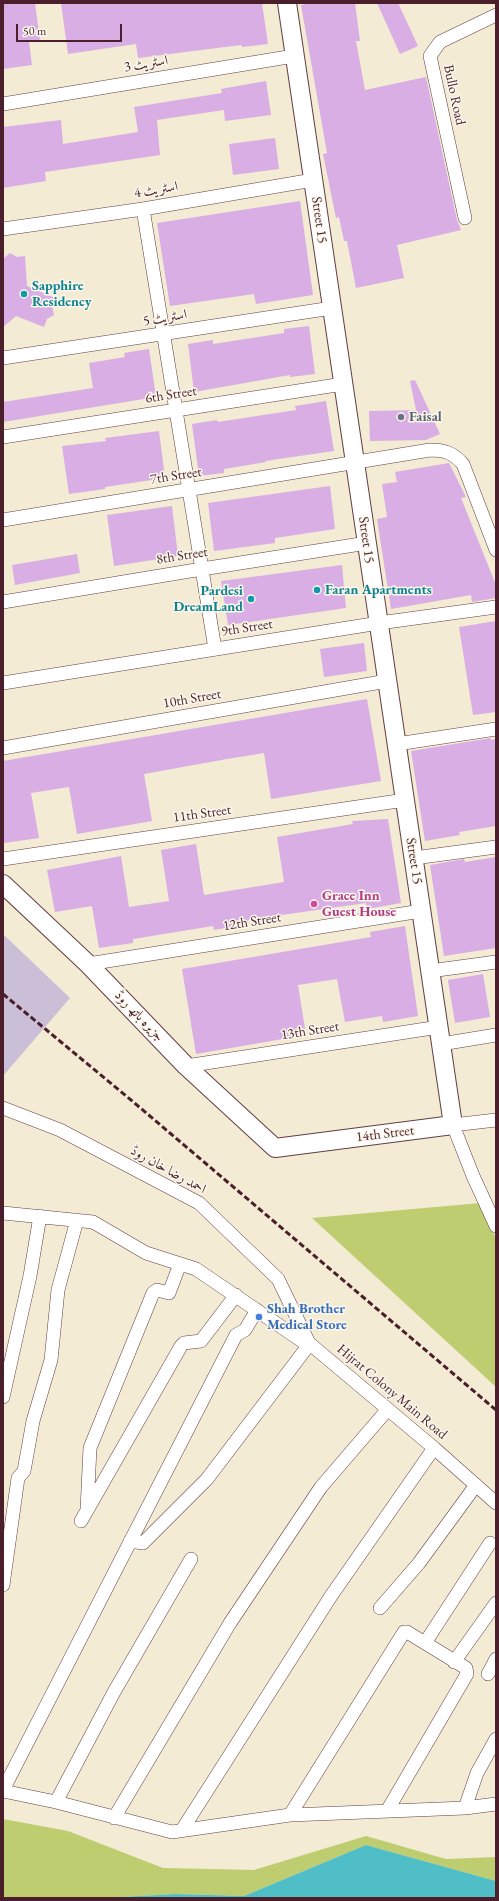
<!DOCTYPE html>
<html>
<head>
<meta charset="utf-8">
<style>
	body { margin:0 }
	#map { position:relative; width:499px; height:1901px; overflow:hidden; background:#f3ebd4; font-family:"EB Garamond",serif }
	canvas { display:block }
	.frame { position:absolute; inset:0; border:4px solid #4a1f2b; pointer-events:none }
	.scale { position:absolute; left:16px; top:24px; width:106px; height:18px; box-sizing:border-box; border:2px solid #4a1f2b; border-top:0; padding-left:5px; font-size:12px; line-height:14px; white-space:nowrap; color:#4a1f2b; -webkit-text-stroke:3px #fbf7ec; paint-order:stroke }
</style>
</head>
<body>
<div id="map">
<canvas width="499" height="1901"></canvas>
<div class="frame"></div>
<div class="scale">50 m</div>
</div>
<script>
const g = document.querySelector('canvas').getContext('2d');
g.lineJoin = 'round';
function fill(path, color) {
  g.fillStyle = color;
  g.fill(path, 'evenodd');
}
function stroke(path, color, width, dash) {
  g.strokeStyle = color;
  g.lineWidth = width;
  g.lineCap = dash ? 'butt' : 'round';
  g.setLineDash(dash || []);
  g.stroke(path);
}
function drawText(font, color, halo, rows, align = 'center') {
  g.font = font + ' "EB Garamond",Amiri,serif';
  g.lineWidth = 3;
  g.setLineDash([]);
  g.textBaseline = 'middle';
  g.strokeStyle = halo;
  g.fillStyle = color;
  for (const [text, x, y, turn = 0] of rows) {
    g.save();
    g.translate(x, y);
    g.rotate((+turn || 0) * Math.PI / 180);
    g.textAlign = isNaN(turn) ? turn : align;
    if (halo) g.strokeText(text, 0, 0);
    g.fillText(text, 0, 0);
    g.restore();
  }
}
const industrial = new Path2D(`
	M3,934L70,998L3,1076Z`);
const green = new Path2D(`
	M481,1203L496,1239V1387L312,1218Z
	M3,1819L68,1831L163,1868L254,1870L366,1836L446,1859L496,1857V1881L366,1845L244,1896L176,1894L101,1898H3Z`);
const water = new Path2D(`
	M366,1845L496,1881V1898H101L176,1894L244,1896Z`);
const building = new Path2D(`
	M3,3H35L40,40L29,41L32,65L3,69Z
	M61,3H262L268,44L242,47L241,45L138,58L136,44L68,54Z
	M311,3H355L360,41H356L365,90L426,77L457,220L461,230L397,245L404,278L356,288L347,241H344L339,217L336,218L323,154L327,153L301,5Z
	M377,3H398L418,46L400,54Z
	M266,81L271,115L225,121L224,110L157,120L160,155L45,172L46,181L3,188V127L61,120L63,144L138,132L134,107L222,93L221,89Z
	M275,138L279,169L233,175L229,144Z
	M300,201L313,295L256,304L254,294L170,306L157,223Z
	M10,253L17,257L25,256L27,286L55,298L52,305L54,315L47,319L44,327L16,316L3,327V259Z
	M309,326L315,374L290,377V375L194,392L188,344L213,340V344L284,333V329Z
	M149,349L156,397L3,422V402L93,388L89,363L125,357L124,353Z
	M415,380L440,434L426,440L370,441L369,411L416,410L410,381Z
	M326,401L334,451L265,461L266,462L224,469V473L199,476L192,424L217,420L218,422L296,410L295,406Z
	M159,431L165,478L105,487V489L69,494L62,446L106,441L105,438Z
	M449,463L466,497L461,498L496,585V598L472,602L471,595L391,609L377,519L387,517L382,484L397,482L395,472Z
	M330,486L335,529L275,538V543L214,551L208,503Z
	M172,506L178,556L114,566L107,515Z
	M77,554L80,573L15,585L12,565Z
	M342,565L346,608L228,625L221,581Z
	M496,621V712L473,715L459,627Z
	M364,643L367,671L324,677L320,649Z
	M367,699L381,781L271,799L264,753L227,759L144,774L152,821L77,834L69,787L31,793L39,838L4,843L3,761Z
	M491,738V740L496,739V826L459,832L460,835L425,841L411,751Z
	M388,819L401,903L367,909L366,903L289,914L248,920V924L214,930L213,926L133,939V943L99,948L92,906L55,912L47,870L121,856L129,907L169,901L161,850L196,844L204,895L284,882L277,837L353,824L352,821Z
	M496,857V948L444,956L430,865L464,859L465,862Z
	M405,926L418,1016L383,1022L382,1016L345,1022L337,979L298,985L306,1035L196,1054L182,969L371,937L370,932Z
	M483,974L490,1017L455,1023L448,980Z`);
const street = new Path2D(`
	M3,104L294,56
	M143,209L215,649
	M465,218L430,56L440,42L496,15
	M3,229L143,209L313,180
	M3,358L332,308
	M3,437L343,384
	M3,520L430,450C445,450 453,453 463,464L496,550
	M3,602L202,569L367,543
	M3,683L379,623L496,607
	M397,744L496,729
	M3,748L387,681
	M414,858L496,847
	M3,859L405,800
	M88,964L421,911
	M430,971L496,962
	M441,1044L496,1035
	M186,1066L439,1027
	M3,1108L60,1130L199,1203L278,1279L309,1343L434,1448L496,1503
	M496,1120L453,1125L473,1176L496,1226
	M3,1213L93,1222L146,1253L196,1269L308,1345
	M3,1397L30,1276L40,1216
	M87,1509L90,1448L153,1293L157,1290L169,1293L180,1264
	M81,1521L181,1346L184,1343L201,1341L236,1295
	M130,1541L143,1543L207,1479L308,1346
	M3,1585L18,1478L24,1471L33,1421L51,1360L58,1290L77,1220
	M380,1608L419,1563L476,1485
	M425,1643L490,1543
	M454,1662L496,1603
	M488,1674L496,1659
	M3,1790L236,1335L245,1330L257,1310
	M3,1791L56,1802L172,1832L290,1815L465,1808L496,1804
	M56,1802L114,1692L191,1559
	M465,1808L477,1773L496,1739
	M290,1815L404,1632H407L466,1668L467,1674L387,1811
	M114,1818L230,1623L321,1487L388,1409
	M182,1830L331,1596L434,1448`);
const secondary = new Path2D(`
	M3,884L88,964L186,1066L275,1148L453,1125L287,3`);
const rail = new Path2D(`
	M3,994L131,1100L496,1410`);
const markers = [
	[24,294,4,"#0f9aa8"],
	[401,417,4,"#6b7280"],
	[317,590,4,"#0f9aa8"],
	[251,599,4,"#0f9aa8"],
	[314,904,4,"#d1479c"],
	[259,1317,4,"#3f7fe0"]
];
const streetNames = [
	["اسٹریٹ 3",146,64,-9],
	["Bullo Road",454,95,78],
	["اسٹریٹ 4",156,190,-9],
	["Street 15",319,220,82],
	["اسٹریٹ 5",165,318,-9],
	["6th Street",171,395,-9],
	["7th Street",176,476,-9],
	["Street 15",366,540,82],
	["8th Street",182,556,-9],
	["9th Street",247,628,-9],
	["10th Street",192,699,-10],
	["11th Street",202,814,-8],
	["Street 15",414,861,81],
	["12th Street",252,922,-9],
	["جزیرہ باتھ روڈ",139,1016,46],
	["13th Street",310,1031,-9],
	["14th Street",385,1134,-7],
	["احمد رضا خان روڈ",168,1170,29],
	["Hijrat Colony Main Road",392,1392,40]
];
const cultureNames = [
	["Sapphire",32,286],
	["Residency",32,302],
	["Faran Apartments",325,590],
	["Pardesi",243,591,"right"],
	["DreamLand",243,607,"right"]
];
const worshipNames = [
	["Faisal",409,417]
];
const hotelNames = [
	["Grace Inn",322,896],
	["Guest House",322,912]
];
const shopNames = [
	["Shah Brother",267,1309],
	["Medical Store",267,1325]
];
fill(industrial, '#cabfd6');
fill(green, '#becd70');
fill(water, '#50bec7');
fill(building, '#d8aee5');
stroke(street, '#633e44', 14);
stroke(secondary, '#633e44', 20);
stroke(street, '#fff', 13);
stroke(secondary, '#fff', 18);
stroke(rail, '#4a1f2b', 3, [6, 3]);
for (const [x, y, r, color] of markers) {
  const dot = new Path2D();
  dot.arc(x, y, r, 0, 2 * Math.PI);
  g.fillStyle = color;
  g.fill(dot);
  stroke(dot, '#fbf7ec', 1.5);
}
drawText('14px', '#4a1f2b', '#fbf7ec', streetNames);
drawText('bold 14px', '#0d838f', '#fbf7ec', cultureNames, 'left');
drawText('bold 14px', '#5b616d', '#fbf7ec', worshipNames, 'left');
drawText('bold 14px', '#b23c85', '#fbf7ec', hotelNames, 'left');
drawText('bold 14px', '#366cbe', '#fbf7ec', shopNames, 'left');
</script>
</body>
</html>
